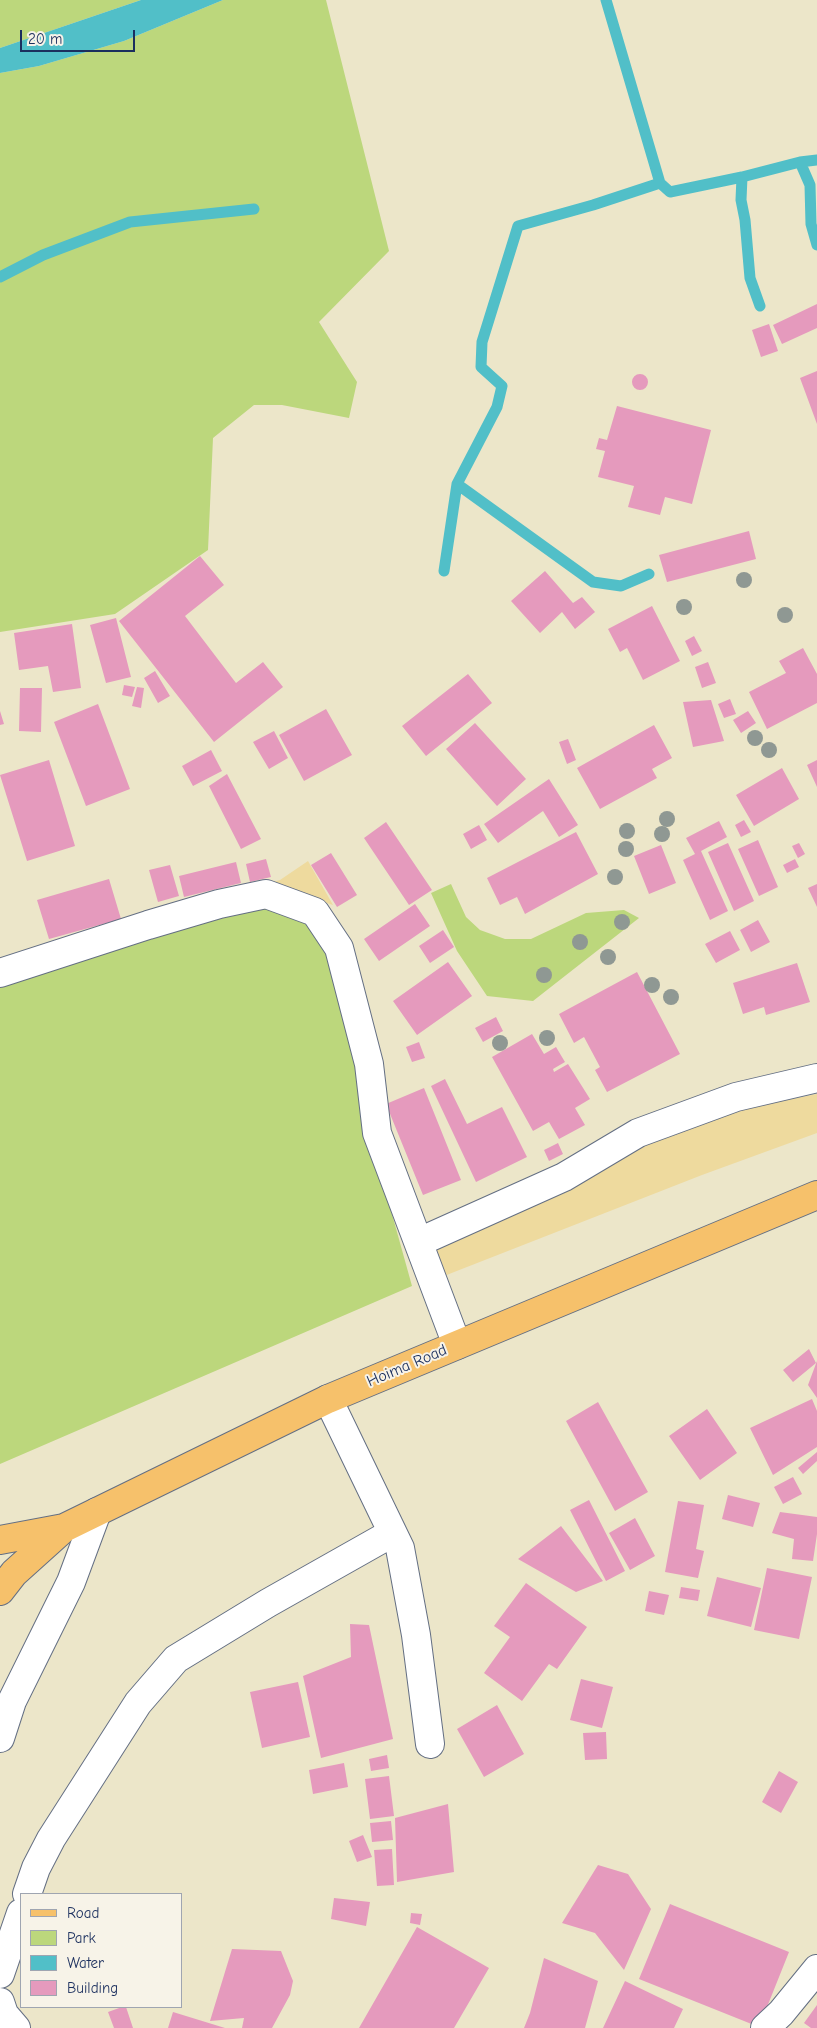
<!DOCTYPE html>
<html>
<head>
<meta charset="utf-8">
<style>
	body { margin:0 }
	#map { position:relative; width:817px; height:2028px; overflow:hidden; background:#ece6c9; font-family:"Comic Neue",sans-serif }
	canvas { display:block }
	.legend { position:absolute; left:20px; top:1893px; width:162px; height:115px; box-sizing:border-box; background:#f7f3e8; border:1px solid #9fa5b1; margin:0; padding:6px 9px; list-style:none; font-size:15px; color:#1b2f5e }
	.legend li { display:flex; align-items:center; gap:10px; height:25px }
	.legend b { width:25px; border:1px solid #9fa5b1 }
	.scale { position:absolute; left:20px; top:30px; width:115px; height:22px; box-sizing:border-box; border:2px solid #1b2f5e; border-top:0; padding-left:6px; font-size:15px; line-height:18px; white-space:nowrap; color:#1b2f5e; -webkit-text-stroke:4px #f7f3e8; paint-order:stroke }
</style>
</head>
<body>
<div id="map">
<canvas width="817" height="2028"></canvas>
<ul class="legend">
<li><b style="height:6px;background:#f6c16b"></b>Road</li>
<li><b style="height:14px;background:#bcd77c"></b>Park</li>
<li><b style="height:14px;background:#51bfc8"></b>Water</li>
<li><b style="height:14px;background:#e59abd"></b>Building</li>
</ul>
<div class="scale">20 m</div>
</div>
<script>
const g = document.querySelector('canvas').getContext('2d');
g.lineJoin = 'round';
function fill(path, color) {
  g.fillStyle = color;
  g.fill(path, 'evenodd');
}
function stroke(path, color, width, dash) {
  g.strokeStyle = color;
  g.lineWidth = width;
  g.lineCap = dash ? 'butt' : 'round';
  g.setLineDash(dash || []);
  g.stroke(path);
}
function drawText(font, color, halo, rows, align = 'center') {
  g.font = font + ' "Comic Neue",sans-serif';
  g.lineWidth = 4;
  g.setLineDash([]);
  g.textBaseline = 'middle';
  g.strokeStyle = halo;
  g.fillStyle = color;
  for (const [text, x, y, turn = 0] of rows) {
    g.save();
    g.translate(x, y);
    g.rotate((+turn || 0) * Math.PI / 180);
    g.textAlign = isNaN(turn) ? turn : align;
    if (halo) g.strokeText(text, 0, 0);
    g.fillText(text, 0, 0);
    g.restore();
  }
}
const green = new Path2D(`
	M0,0H141L0,48Z
	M223,0H326L389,251L319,322L357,382L349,418L282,405H254L213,438L208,550L115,614L0,632V73L39,66L124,41Z
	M451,884L466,917L480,930L505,939H531L586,913L624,910L639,918L533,1001L487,996L457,951L431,893Z
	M256,905L297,914L319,931L333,955L375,1153L412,1286L0,1464V982Z`);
const sand = new Path2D(`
	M308,861L333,905L269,883L280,880Z
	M817,1094V1133L702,1175L444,1276L433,1249L644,1143L716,1114Z`);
const water = new Path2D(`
	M141,0H223L124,41L39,66L0,73V48Z`);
const stream = new Path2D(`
	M800,162L810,185L811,224L817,245
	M742,177L741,200L745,220L750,278L760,306
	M660,183L670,192L742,177L800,162L817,160
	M0,277L43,255L130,222L254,209
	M457,484L593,582L621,586L649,574
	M444,571L457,484L497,407L502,386L481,367L482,342L518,226L593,205L660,183L606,0`);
const building = new Path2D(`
	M817,304V328L782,344L773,325Z
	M769,324L778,351L761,357L752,330Z
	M817,371V424L800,378Z
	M632 382a8 8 0 1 1 16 0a8 8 0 1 1-16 0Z
	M617,406L711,430L692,504L665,497L660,515L628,507L634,486L598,477L605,451L596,449L599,438L607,440Z
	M749,531L756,559L667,582L659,555Z
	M200,556L224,585L185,616L236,683L263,662L283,687L214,742L119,621Z
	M545,571L573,603L582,597L595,612L575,629L562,612L540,633L511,601Z
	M652,606L680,661L643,680L627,648L620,652L608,629Z
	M116,618L131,677L106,683L90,625Z
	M72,624L81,688L53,692L48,666L19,670L14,633Z
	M694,636L702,651L692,656L685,641Z
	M803,648L817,674V703L767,729L749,692L786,673L779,661Z
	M708,662L716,683L702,688L695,667Z
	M155,671L170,696L158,703L144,678Z
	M468,674L492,703L426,756L402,726Z
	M124,685L135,687L132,697L122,695Z
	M137,687L144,688L141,708L132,706Z
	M20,688H42L41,732L19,731Z
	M730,699L736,714L724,718L718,704Z
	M711,700L724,741L693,747L683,702Z
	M98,704L130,789L86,806L54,722Z
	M326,709L352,755L304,781L279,735Z
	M0,711L4,724L0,725Z
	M748,711L756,723L741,733L733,720Z
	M475,723L526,779L497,806L446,749Z
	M654,725L672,758L652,769L657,778L600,809L577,768Z
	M274,731L288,758L269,769L253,742Z
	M568,739L576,760L567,764L559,742Z
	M211,750L222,771L193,786L182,766Z
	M49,760L75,846L27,861L0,775Z
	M817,760V787L807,765Z
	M782,768L799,799L754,826L736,795Z
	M227,774L261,839L241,849L209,786Z
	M549,779L578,825L559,837L543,811L498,843L484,824Z
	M744,820L751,832L741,837L735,825Z
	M719,821L727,837L701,851L728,911L710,920L683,860L695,854L686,838Z
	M386,822L432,890L409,905L364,838Z
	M479,825L487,840L471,849L463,834Z
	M576,832L598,874L525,914L517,897L500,905L487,878Z
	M758,840L778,887L759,896L738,849Z
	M728,843L754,901L734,911L708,852Z
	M799,843L805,854L798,858L792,846Z
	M661,845L676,883L649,894L634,856Z
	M331,853L357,895L337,907L311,865Z
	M266,859L271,877L250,882L246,864Z
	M795,859L799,867L787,873L783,865Z
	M236,862L241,883L184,897L179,876Z
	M170,865L179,896L158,902L149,870Z
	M109,879L121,919L49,939L37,900Z
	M817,884V907L808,888Z
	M415,904L430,926L379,961L364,939Z
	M758,920L770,942L751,952L740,930Z
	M443,930L454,947L430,963L419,946Z
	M730,931L740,950L716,963L705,944Z
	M448,962L472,996L417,1035L393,1001Z
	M797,963L810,1002L766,1015L764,1007L743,1014L733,983Z
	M637,972L680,1054L607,1092L595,1070L600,1067L584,1037L574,1043L559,1014Z
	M496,1017L503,1031L483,1042L475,1028Z
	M532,1034L544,1054L556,1047L565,1062L553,1069L554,1072L568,1064L590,1099L575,1108L585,1125L559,1139L549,1122L533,1131L492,1057Z
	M419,1042L425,1058L412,1062L406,1047Z
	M445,1079L467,1124L502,1107L527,1157L476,1182L431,1086Z
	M424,1088L461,1180L423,1195L386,1104Z
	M558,1143L563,1154L549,1161L544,1150Z
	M809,1349L816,1363L793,1382L783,1370Z
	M817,1361V1398L808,1385Z
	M812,1399L817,1411V1447L773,1475L750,1428Z
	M598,1402L648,1492L615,1511L566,1421Z
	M707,1409L737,1453L700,1480L669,1436Z
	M817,1452V1461L803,1474L798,1468Z
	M793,1477L802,1494L783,1504L774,1487Z
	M728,1495L760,1503L753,1527L722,1519Z
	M589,1500L625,1571L606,1581L570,1510Z
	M678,1501L704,1505L696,1549L704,1551L698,1578L665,1572Z
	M780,1512L817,1517V1534L813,1561L792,1559L794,1539L772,1533Z
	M635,1518L655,1556L630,1570L609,1533Z
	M561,1526L603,1581L576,1592L518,1559Z
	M767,1568L812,1577L799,1639L754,1630Z
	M717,1577L761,1588L751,1627L707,1616Z
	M526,1583L587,1627L557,1669L549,1664L522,1701L484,1673L510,1637L494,1626Z
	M681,1587L700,1590L698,1601L679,1598Z
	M649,1591L669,1595L664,1615L645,1611Z
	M350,1624L369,1625L393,1739L321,1758L303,1676L351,1657Z
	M581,1679L613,1687L602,1728L570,1720Z
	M298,1682L310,1737L262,1748L250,1692Z
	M497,1705L524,1754L484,1777L457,1729Z
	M606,1732L607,1759L585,1760L583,1733Z
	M387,1755L389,1768L371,1771L369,1759Z
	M344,1763L348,1787L313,1794L309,1770Z
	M779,1771L798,1782L781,1813L762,1802Z
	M389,1776L394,1816L370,1819L365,1779Z
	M448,1804L454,1872L397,1882L395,1818Z
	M391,1821L393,1840L372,1842L370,1823Z
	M363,1835L372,1857L357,1862L349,1841Z
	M392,1849L394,1885L377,1886L374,1850Z
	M598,1865L628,1874L651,1909L624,1970L595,1933L562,1923Z
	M334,1898L370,1902L366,1926L331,1919Z
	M670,1904L789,1952L759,2027L639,1979Z
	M411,1913L422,1914L420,1925L410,1923Z
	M417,1927L489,1968L454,2028H359Z
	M232,1949L281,1951L293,1981L290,1995L272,2028H242L244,2018L210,2021Z
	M544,1958L598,1981L585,2028H524L530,2013Z
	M625,1981L683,2009L674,2028H603Z
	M817,2005V2028H811L804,2023Z
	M122,2007H126L133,2028H114L108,2012Z
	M173,2012L225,2028H168Z`);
const minor = new Path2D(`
	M0,973L148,925L219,904L266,894L315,912L339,948L369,1064L377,1133L457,1345
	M419,1242L564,1177L638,1133L736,1097L817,1078
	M328,1399L400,1548L416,1635L430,1744
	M0,1738L12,1701L71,1582L97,1512
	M27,1894L36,1868L51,1839L138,1703L176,1659L268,1603L392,1533
	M0,1974L21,1913
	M0,2002L4,2014L16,2028
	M765,2028L781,2013L817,1969`);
const major = new Path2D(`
	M0,1540L64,1528L328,1399L817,1195
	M0,1591L14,1573L64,1528`);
const trees = [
	[744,580],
	[684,607],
	[785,615],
	[755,738],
	[769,750],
	[667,819],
	[627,831],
	[662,834],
	[626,849],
	[615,877],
	[622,922],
	[580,942],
	[608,957],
	[544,975],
	[652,985],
	[671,997],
	[547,1038],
	[500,1043]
];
const streetNames = [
	["Hoima Road",407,1366,-23]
];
fill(green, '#bcd77c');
fill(sand, '#eeda9e');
fill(water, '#51bfc8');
stroke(stream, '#51bfc8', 11);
fill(building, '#e59abd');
stroke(minor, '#646f83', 30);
stroke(major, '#646f83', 30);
stroke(minor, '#fff', 28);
stroke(major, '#f6c16b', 28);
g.fillStyle = '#8f9893';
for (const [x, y] of trees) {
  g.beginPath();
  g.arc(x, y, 8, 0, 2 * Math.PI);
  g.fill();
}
drawText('16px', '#1b2f5e', '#f7f3e8', streetNames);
</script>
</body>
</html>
